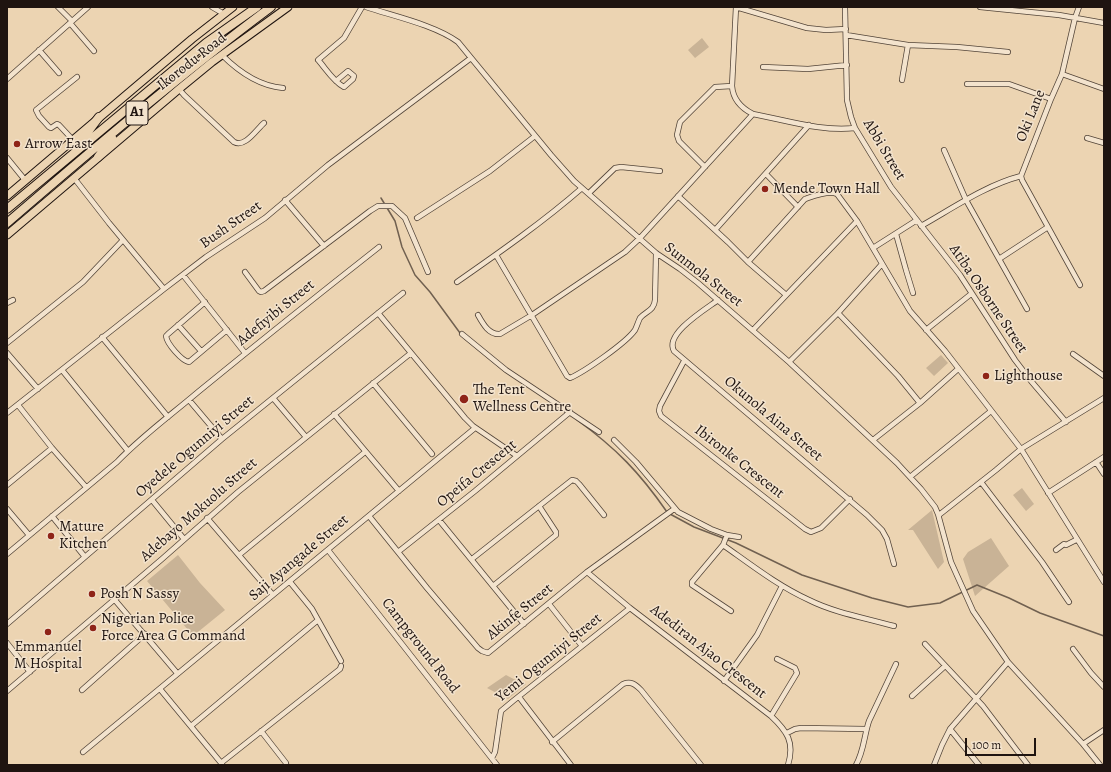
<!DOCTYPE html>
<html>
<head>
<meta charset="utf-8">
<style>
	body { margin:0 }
	#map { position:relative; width:1111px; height:772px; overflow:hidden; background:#ecd4b2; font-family:Alegreya,serif }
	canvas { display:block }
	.frame { position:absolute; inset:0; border:8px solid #1f1410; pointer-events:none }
	.scale { position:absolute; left:965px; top:738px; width:71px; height:18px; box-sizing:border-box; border:2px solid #1f1410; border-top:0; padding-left:5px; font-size:12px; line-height:14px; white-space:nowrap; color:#1f1410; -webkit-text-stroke:3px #f3e3cd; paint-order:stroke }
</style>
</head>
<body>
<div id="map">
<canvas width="1111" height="772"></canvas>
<div class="frame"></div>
<div class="scale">100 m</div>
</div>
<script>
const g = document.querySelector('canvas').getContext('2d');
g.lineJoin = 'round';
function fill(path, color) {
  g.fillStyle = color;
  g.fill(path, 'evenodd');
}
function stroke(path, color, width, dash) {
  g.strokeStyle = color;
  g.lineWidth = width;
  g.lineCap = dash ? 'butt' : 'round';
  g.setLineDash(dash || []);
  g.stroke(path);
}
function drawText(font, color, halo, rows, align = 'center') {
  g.font = font + ' Alegreya,serif';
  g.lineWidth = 3;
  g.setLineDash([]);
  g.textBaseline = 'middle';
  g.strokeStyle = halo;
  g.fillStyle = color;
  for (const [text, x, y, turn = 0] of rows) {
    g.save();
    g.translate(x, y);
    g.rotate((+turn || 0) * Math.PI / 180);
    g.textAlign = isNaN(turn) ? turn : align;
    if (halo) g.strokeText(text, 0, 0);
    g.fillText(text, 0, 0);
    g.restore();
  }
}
const green = new Path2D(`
	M702,38L709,47L695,58L688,50Z
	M941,355L948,363L934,376L926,368Z
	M1022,488L1034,504L1026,511L1013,495Z
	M932,510L944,562L938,569L913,530H908Z
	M991,538L1009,566L975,596L963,559L968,552Z
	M178,555L200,583L225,610L193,636L147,581Z
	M506,675L521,683L526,684L508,699L487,688Z`);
const stream = new Path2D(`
	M381,198L395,221L402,247L415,275L430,292L460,333
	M465,339L504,371
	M577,420C616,448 640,473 667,512
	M670,514L694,527L736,543L802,575L872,598L908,607L940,603L977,585L1009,598L1040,613L1104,636`);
const minor = new Path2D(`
	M58,7L72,21
	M212,7L224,14
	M366,7C393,16 435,25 458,42L551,155L574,181L656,253L680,269L698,283L789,362L897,463L921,489L935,507L938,514L951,562L973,611L1008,662L950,729L942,745L934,765
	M736,7L732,86C733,100 741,108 753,114C786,120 822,132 855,128
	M736,7L807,28L826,30L846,29
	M845,7L847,100L851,117L855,128L891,187L960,275L1015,360L1031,381L1066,422
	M980,7L1059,15L1104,23
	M70,23L94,51
	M846,35L908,45L957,47L1008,52
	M39,50L59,73
	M222,55C239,72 259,86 283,88
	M763,67L808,69L847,65
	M1062,74L1104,89
	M7,79L88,7
	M902,80L908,45
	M336,81L348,71L354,76L353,79L344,87C334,82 326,69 319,61L318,60L344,38L362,7
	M967,84H1009L1051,99
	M179,89L184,95L234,142C245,148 256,130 264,123
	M1087,138L1104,143
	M73,140L59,125L57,124L51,128L49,127L39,116L36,110L77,77
	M944,150L966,200L1027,309
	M7,158L25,180
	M705,167L679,141L677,135L680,122L715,87L732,86
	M766,174L798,207
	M1021,176L1051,99L1062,74L1075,18L1079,7
	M74,178L109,223L164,289
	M589,193L615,168L621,167L660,171
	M678,196L728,242L748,262L785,294
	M285,200L324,246
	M417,218L490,171L535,136
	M921,226C953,208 986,185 1021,176
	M1048,227L1080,285
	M715,230L809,125
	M896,234L906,270L913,293
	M873,248L917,220
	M496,255L567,376L570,378C584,372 626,343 635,330C637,326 638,322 640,318C646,311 654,311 655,300L656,253
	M999,259L1048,227L1022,180L1021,176
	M748,262L805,199C814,196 829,190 837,194L857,221L910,311L945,351L1021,449L1104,582
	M245,272L259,291L261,292L264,291L370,211L378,206H392L405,218L428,272
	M183,275L245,353
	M457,282C500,252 543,222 582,188
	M718,300C706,309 664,334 674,351L867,515L882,530L887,539L894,564
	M205,302L168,334L166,336C167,344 182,361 189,362L227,330
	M7,303L13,300
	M378,313L465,418L473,426L517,456
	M838,313L898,376L920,403
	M478,315C483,324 489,335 500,334L532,315L625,252L640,238L753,114
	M178,325L201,351
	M753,330L857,221
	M926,330L971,294
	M462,334L506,370L599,432
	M102,337L168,417
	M7,343L83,282L123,240
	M7,353L38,389
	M1073,354L1104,376
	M684,361L660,406L659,411L661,416L805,529L811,532L821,528L850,499
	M789,362L838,313L882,264
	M62,370L128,451
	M373,383L432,454
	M273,398L306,437
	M189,400L222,439
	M18,405L52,448L86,487
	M7,413L164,289L206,257L265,218L328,165L471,58
	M334,414L399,491
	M614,440L636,462L678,512L711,529L727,535L739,537
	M873,440L920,403L958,369
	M1096,462L1104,474
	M910,477L991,411
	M981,482L1042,562L1069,602
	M7,485L52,448
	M1048,493L1104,457
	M152,500L184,539
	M7,509L29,535
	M939,515L996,470L1021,449L1104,398
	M52,516L85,557
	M369,516L427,588L478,648L482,651L488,653L587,572L674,509
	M207,518L273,595
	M439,520L524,624
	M727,535L723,545C750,564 778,586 809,600C835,613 866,618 894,626
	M723,545L692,582V585L731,611
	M328,550L497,765
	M1056,550L1064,544L1066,545L1076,540
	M398,552L475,491L570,412
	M7,554L117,462C142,436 171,415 198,392C258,343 318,295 379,247
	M239,555L365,452
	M472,559L572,480L576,481L579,484L604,515
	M587,572L630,608L771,716C787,731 795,742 788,765
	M290,582L312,609L341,661
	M493,586L556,535V532L539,506
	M114,599L177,673
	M549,604L582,646
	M7,624L222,439L403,293
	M7,643L30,672
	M925,644L983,706L1028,765
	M1073,649L1091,673L1104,687
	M1008,662L1083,744L1100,765
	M724,681L757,635L782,586
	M160,689L222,764
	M82,690L145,634
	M7,691L162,559L238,492L411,353
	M912,696L945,666
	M519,697L571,765
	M771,716L797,673L795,668L777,659
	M191,726L318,620
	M950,729L979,765
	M261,731L286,763
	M787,733L795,729L801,728L866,729
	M552,742L623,684C631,681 635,684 641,690L701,765
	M1083,744L1104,730
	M83,752L475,428
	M492,758L495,752L501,711L513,701L630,608
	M221,763L340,669L341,666
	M856,765C864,751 864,736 869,721L896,664`);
const primary = new Path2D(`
	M7,196L192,39L233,7
	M7,235L179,89L212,62L288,7`);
const motorway = new Path2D(`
	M78,145L99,117
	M98,157L112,138
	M7,209L206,43L257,7
	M7,223C93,149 180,75 271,7`);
const markers = [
	[17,144,4,"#8f2418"],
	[765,189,4,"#8f2418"],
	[986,376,4,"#8f2418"],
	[464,399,5,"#8f2418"],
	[51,536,4,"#8f2418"],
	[92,594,4,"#8f2418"],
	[93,628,4,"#8f2418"],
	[48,632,4,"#8f2418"]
];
const shields = [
	[137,113,22]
];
const shieldNames = [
	["A1",137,113]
];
const streetNames = [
	["Ikorodu Road",192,62,-38],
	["Oki Lane",1031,116,-68],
	["Abbi Street",884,150,59],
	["Bush Street",231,225,-35],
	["Sunmola Street",703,275,38],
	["Atiba Osborne Street",988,299,56],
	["Adefiyibi Street",276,313,-39],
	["Okunola Aina Street",773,419,40],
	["Oyedele Ogunniyi Street",195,447,-40],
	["Ibironke Crescent",739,462,38],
	["Opeifa Crescent",477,474,-39],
	["Adebayo Mokuolu Street",199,510,-41],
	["Saji Ayangade Street",299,558,-40],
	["Akinfe Street",520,612,-39],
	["Campground Road",420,646,52],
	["Adediran Ajao Crescent",708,652,38],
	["Yemi Ogunniyi Street",549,658,-39]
];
const poiNames = [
	["Arrow East",25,144],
	["Mende Town Hall",773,189],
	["Lighthouse",994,376],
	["The Tent",473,390],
	["Wellness Centre",473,407],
	["Mature",59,527],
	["Kitchen",59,544],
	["Posh N Sassy",100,594],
	["Nigerian Police",101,619],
	["Force Area G Command",101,636],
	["Emmanuel",48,647,"center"],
	["M Hospital",48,664,"center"]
];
fill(green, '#c9b396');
stroke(stream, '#706050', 1.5);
stroke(minor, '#524438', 6);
stroke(primary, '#1f1410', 9);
stroke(motorway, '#1f1410', 10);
stroke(minor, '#f3e3cd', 4.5);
stroke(primary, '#ecd4b2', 7);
stroke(motorway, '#ecd4b2', 8);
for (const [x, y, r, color] of markers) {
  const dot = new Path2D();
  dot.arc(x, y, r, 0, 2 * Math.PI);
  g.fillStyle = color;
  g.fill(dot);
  stroke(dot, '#f3e3cd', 1.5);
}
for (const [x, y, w] of shields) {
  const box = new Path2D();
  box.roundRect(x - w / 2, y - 12, w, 24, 3);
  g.fillStyle = '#f3e3cd';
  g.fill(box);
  stroke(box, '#1f1410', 1);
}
drawText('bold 14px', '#1f1410', null, shieldNames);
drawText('15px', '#1f1410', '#f3e3cd', streetNames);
drawText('15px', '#1f1410', '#f3e3cd', poiNames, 'left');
</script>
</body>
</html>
